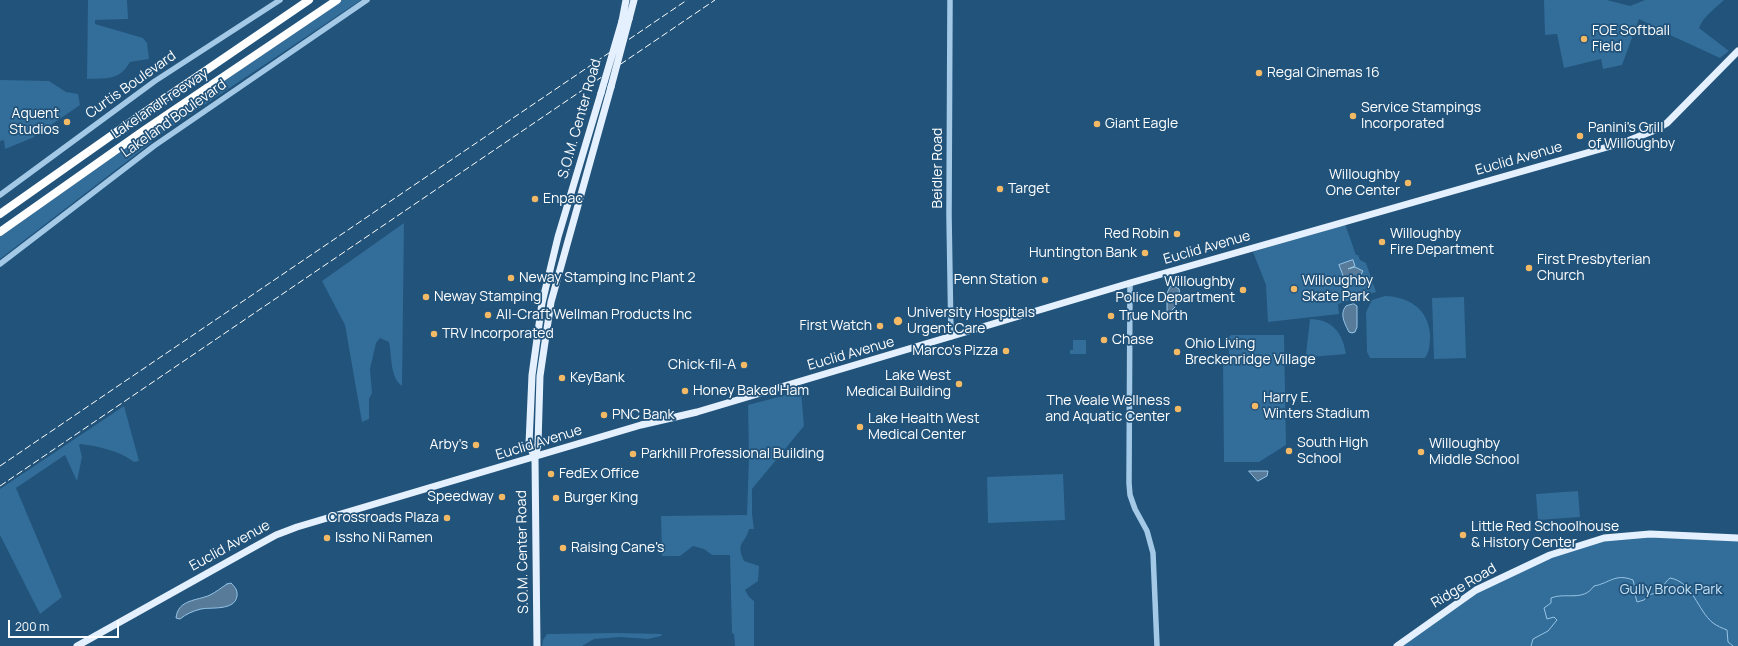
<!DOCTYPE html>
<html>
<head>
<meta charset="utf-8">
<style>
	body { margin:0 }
	#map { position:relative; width:1738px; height:646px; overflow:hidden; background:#21537b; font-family:Manrope,sans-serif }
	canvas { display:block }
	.scale { position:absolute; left:8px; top:620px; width:111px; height:18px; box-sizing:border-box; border:2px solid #fff; border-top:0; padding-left:5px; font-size:12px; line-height:14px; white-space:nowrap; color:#fff; -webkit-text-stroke:3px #21537b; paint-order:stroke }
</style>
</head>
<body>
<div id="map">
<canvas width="1738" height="646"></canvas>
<div class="scale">200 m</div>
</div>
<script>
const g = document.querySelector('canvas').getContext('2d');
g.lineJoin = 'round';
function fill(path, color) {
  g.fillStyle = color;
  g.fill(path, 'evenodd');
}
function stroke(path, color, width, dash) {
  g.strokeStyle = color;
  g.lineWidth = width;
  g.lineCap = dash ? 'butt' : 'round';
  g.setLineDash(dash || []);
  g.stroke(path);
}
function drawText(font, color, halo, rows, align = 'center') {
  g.font = font + ' Manrope,sans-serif';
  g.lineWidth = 3.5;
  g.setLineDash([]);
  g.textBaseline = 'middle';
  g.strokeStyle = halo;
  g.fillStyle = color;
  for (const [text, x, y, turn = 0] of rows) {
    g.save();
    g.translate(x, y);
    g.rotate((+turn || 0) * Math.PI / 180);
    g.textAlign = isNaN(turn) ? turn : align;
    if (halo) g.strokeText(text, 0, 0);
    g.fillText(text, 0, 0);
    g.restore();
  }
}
const green = new Path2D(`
	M88,0H127L128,19L95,20V24L143,38L147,43L149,59L130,62C119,81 107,78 87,79Z
	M340,0H361L161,134L159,126L161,122Z
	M1544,0H1607L1630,6L1645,0H1724C1713,11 1705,14 1699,28L1729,51L1720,58L1670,35L1639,19L1622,65L1603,69L1601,59L1564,68L1557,34L1545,35Z
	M0,80L49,81L66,92L78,94L80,105L32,138L5,149L4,140L0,141Z
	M152,128V142L0,259V237Z
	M404,223L402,386C390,377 392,357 389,342L380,338L376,343L370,369L372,393L369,399V419L362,422L345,325L322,281Z
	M1345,224L1356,255H1358L1360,260L1366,263L1376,292L1338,304L1339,314L1268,322L1266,285L1253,252Z
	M1385,296C1408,297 1428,308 1430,334C1430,342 1430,351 1425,358H1370L1367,352L1366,312L1372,300Z
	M1464,297L1466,358L1434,359L1432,298Z
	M1310,319C1332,319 1343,333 1346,354L1310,357L1306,354Z
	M1231,335H1284L1286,445L1259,462H1224L1223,362L1229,361V337Z
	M1073,340H1086V354H1070V350H1073Z
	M801,391L804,426L752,489V514L754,529H749C746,544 735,541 744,561L759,566L758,581L745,590L749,597L754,601V646H735L734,634L732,633L730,555H712L704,549L693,546L680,556H662L661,516L747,515L749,457L748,405Z
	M124,406L139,461L134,462C120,451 98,446 80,444L79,445L82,457L77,481L65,455L16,488L62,597L40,614L0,535V489Z
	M1063,474L1065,520L988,523L987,477Z
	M1578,491L1580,517L1538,520L1536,494Z
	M1649,534L1738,538V646H1397L1476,590L1550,555L1604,538Z
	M617,633L662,634L661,636L648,639L621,637L594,639L582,646H542L543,640L547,634Z`);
const water = new Path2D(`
	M1353,260L1355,266L1348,269L1355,267L1363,271L1359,278L1351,275L1344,278L1339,265Z
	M1174,286L1179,289L1181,301L1169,313L1167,311V293L1170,287Z
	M1354,304L1357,306V327L1355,332L1352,333L1349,332C1345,324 1339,314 1346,306Z
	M1249,471H1268L1267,476L1258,481Z
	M227,584L231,583C234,586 238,590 237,596C235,611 211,607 201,609C193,611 186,614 180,619L176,618C178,599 197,601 210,595C216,592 221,588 227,584Z`);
const stream = new Path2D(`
	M1531,646L1533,639L1548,631L1557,620L1554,617L1547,619L1544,608L1551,603V598C1566,592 1583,602 1594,586C1610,583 1615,573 1633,580C1636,588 1634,594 1637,602L1644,600L1648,595C1668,591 1659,587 1670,578C1693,582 1697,610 1713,623C1717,626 1722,628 1727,630L1728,642L1733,646`);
const minor = new Path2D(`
	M950,0L949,215L951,337
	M0,195L155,81L280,0
	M0,264L154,146L367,0
	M1130,283L1129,483L1130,495L1135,509L1147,531L1153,553L1157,646`);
const major = new Path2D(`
	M629,19L634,0
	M622,21L626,0
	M535,458L529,444L532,375L542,303L558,237L601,93
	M77,646L256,546L276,535L297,527L641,425L697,412L1130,283L1625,142L1655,130L1667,123L1738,51
	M537,646L535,458L538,444L540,376L551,302L611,87
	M1397,646L1476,590L1550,555L1604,538L1650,534L1738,538`);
const highway = new Path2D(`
	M0,214L139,116L309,0
	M0,232L143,131L337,0`);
const rail = new Path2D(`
	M0,466L687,0
	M0,486L715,0`);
const majorBridge = new Path2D(`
	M611,87L629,19
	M601,93L622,21`);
const markers = [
	[1584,39,4,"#f3b964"],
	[1259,73,4,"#f3b964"],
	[1353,116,4,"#f3b964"],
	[67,122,4,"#f3b964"],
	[1097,124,4,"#f3b964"],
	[1580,136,4,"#f3b964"],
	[1408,183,4,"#f3b964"],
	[1000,189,4,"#f3b964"],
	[535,199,4,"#f3b964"],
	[1177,234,4,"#f3b964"],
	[1382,242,4,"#f3b964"],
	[1145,253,4,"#f3b964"],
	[1529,268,4,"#f3b964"],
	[511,278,4,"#f3b964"],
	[1045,280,4,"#f3b964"],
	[1294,289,4,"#f3b964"],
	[1243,290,4,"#f3b964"],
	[426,297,4,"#f3b964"],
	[488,315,4,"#f3b964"],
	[1111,316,4,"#f3b964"],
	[898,321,5,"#f3b964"],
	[880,326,4,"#f3b964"],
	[434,334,4,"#f3b964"],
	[1104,340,4,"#f3b964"],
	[1006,351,4,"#f3b964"],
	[1177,352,4,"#f3b964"],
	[744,365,4,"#f3b964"],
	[562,378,4,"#f3b964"],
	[959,384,4,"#f3b964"],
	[685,391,4,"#f3b964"],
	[1255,406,4,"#f3b964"],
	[1178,409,4,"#f3b964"],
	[604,415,4,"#f3b964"],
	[860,427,4,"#f3b964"],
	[476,445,4,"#f3b964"],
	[1289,451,4,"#f3b964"],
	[1421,452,4,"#f3b964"],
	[633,454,4,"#f3b964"],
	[551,474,4,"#f3b964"],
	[502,497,4,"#f3b964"],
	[556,498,4,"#f3b964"],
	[447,518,4,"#f3b964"],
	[1463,535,4,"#f3b964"],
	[327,538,4,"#f3b964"],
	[563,548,4,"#f3b964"]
];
const poiNames = [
	["FOE Softball",1592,31],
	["Field",1592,47],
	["Regal Cinemas 16",1267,73],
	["Service Stampings",1361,108],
	["Incorporated",1361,124],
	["Aquent",59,114,"right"],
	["Studios",59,130,"right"],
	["Giant Eagle",1105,124],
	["Panini's Grill",1588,128],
	["of Willoughby",1588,144],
	["Willoughby",1400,175,"right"],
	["One Center",1400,191,"right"],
	["Target",1008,189],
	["Enpac",543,199],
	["Red Robin",1169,234,"right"],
	["Willoughby",1390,234],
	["Fire Department",1390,250],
	["Huntington Bank",1137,253,"right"],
	["First Presbyterian",1537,260],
	["Church",1537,276],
	["Neway Stamping Inc Plant 2",519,278],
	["Penn Station",1037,280,"right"],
	["Willoughby",1302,281],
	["Skate Park",1302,297],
	["Willoughby",1235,282,"right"],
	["Police Department",1235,298,"right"],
	["Neway Stamping",434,297],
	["University Hospitals",907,313],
	["Urgent Care",907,329],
	["All-Craft Wellman Products Inc",496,315],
	["True North",1119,316],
	["First Watch",872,326,"right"],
	["TRV Incorporated",442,334],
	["Chase",1112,340],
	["Ohio Living",1185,344],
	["Breckenridge Village",1185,360],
	["Marco's Pizza",998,351,"right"],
	["Chick-fil-A",736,365,"right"],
	["Lake West",951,376,"right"],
	["Medical Building",951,392,"right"],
	["KeyBank",570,378],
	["Honey Baked Ham",693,391],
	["Harry E.",1263,398],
	["Winters Stadium",1263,414],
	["The Veale Wellness",1170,401,"right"],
	["and Aquatic Center",1170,417,"right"],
	["PNC Bank",612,415],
	["Lake Health West",868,419],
	["Medical Center",868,435],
	["South High",1297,443],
	["School",1297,459],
	["Willoughby",1429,444],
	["Middle School",1429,460],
	["Arby's",468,445,"right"],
	["Parkhill Professional Building",641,454],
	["FedEx Office",559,474],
	["Speedway",494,497,"right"],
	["Burger King",564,498],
	["Crossroads Plaza",439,518,"right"],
	["Little Red Schoolhouse",1471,527],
	["& History Center",1471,543],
	["Issho Ni Ramen",335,538],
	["Raising Cane's",571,548]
];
const streetNames = [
	["Curtis Boulevard",131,85,-35],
	["Lakeland Freeway",160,104,-34],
	["Lakeland Boulevard",174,119,-35],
	["S.O.M. Center Road",580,119,-74],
	["Euclid Avenue",1519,159,-16],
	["Beidler Road",938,168,-90],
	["Euclid Avenue",1207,248,-16],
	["Euclid Avenue",851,354,-16],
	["Euclid Avenue",539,443,-17],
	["Euclid Avenue",230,546,-29],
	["S.O.M. Center Road",523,552,-91],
	["Ridge Road",1464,586,-31]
];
const parkNames = [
	["Gully Brook Park",1671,590]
];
fill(green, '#336d99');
fill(water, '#577b99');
stroke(water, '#97c5e7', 1);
stroke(stream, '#97c5e7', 1);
stroke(minor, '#a3c9e6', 5.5);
stroke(major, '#e4f0fd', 7);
stroke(highway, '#fff', 8);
stroke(rail, '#fff', 1, [7, 3]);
stroke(majorBridge, '#e4f0fd', 7);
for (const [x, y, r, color] of markers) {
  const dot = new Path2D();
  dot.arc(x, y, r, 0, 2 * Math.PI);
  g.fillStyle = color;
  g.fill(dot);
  stroke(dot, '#21537b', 1.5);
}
drawText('14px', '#fff', '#21537b', poiNames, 'left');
drawText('14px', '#fff', '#21537b', streetNames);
drawText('14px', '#c6e1f5', '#21537b', parkNames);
</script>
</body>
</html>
